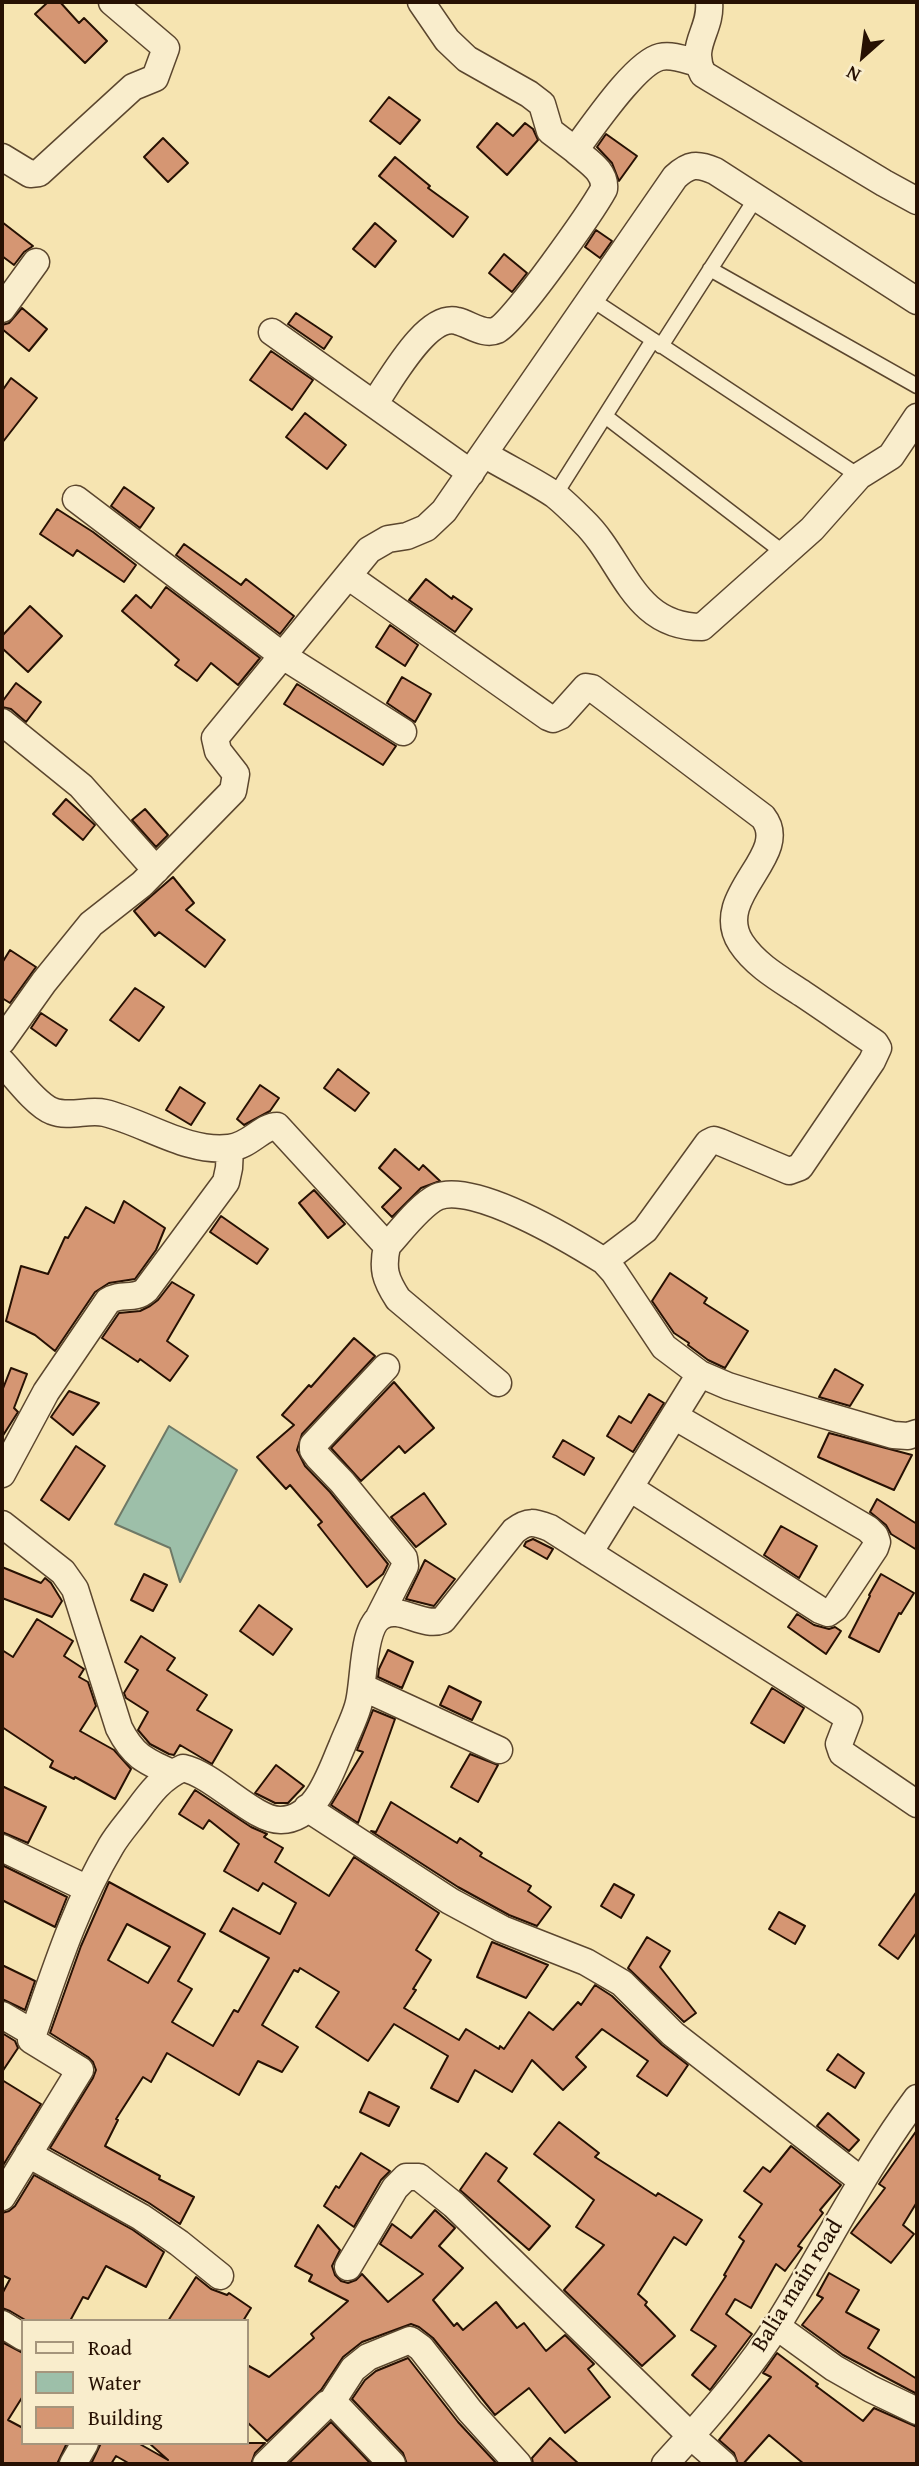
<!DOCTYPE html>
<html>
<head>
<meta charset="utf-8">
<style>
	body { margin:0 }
	#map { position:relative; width:919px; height:2466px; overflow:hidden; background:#f6e4b1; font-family:"Gentium Book Plus",serif }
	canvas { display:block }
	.frame { position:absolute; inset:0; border:4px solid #271103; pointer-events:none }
	.legend { position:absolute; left:21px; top:2319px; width:228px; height:126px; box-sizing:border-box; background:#f9edcc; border:2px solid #a5957c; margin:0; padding:9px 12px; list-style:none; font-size:21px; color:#271103 }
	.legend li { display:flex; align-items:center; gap:14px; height:35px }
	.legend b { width:35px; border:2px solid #a5957c }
	.north { position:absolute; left:828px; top:21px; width:70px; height:70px; -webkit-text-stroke:5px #f9edcc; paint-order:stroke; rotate:208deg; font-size:19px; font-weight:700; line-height:28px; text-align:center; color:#271103 }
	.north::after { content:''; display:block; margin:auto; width:24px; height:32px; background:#271103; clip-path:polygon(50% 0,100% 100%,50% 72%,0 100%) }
</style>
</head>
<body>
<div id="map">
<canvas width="919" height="2466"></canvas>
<div class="frame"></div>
<ul class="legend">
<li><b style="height:9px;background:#f9edcc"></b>Road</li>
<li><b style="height:19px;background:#9dbfa9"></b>Water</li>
<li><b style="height:19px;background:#d59673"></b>Building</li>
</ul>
<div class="north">N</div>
</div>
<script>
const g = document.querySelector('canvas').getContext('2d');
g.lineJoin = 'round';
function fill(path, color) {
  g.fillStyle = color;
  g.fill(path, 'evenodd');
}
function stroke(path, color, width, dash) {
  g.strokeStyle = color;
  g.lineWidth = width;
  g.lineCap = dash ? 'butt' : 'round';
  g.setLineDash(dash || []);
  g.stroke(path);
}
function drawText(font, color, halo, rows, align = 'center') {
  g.font = font + ' "Gentium Book Plus",serif';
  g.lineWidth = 5;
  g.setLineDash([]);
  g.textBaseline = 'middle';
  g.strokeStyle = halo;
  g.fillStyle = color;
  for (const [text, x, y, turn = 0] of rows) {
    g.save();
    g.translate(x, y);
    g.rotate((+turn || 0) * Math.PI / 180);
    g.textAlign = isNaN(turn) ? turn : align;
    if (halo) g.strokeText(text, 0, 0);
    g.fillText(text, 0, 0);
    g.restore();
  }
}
const water = new Path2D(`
	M169,1426L237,1470L180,1582L170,1548L115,1524Z`);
const building = new Path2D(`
	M48,2H60L79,23L84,18L107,41L85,63L35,14Z
	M389,97L420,120L400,144L370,121Z
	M497,123L513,136L525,123L533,129L538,140L507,175L477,147Z
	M606,134L637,156L619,181L612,163L597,147Z
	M163,138L188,163L168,182L144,157Z
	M395,157L430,186L428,188L468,217L453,237L379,176Z
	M2,222L33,246L24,252L14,265L2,256Z
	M375,223L396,241L375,267L353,249Z
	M596,230L612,241L600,258L585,247Z
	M504,254L527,273L512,292L489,273Z
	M22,308L47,329L29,351L2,329V325L9,323Z
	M296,313L332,337L324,349L288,324Z
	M271,351L313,380L292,410L250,380Z
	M11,378L37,398L2,443V391Z
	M305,413L346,445L327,469L286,437Z
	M124,487L154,508L140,528L111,506Z
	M57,509L93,532L136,565L124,582L77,550L73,556L40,534Z
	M184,544L241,585L246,579L294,616L280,634L176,555Z
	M426,579L452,599L453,596L472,609L455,632L409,600Z
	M166,587L260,658L238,685L211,663L197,681L175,665L179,660L122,611L136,595L151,608Z
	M30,606L62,636L28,672L2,648V636Z
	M390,625L418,645L405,666L376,647Z
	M402,677L431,694L415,722L387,703Z
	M16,683L41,702L26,722L11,709L2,707V702Z
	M297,684L396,746L383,765L284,704Z
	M66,799L95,825L83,840L53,814Z
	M145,809L168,835L156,847L132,820Z
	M173,877L194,903L186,910L225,940L205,967L159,932L155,936L134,911Z
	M10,950L36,967L10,1003L2,998V963Z
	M135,988L164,1007L139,1041L110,1020Z
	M41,1013L67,1030L56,1046L31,1028Z
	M338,1069L369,1093L355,1111L324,1088Z
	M260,1085L279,1098L270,1111L244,1125L237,1119Z
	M180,1087L205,1103L191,1125L166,1110Z
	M395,1149L419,1170L423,1165L440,1181L421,1188L392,1217L382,1207L401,1188L379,1168Z
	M314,1190L345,1224L328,1238L299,1203Z
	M124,1201L165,1228L156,1250L135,1279L109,1283L95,1292L55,1351L35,1335L6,1321L21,1266L48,1274L65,1237L68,1238L86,1207L114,1223Z
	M221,1216L268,1249L257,1264L210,1232Z
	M670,1273L707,1298L704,1303L748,1331L725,1368L708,1360L688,1345L689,1343L674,1333L652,1301Z
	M172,1282L194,1295L167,1341L188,1356L170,1381L140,1359L138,1362L102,1338L119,1313L140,1311L150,1306L158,1300Z
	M354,1338L375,1356L302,1434L297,1450L305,1466L330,1492L388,1564L383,1574L367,1587L318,1525L322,1522L290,1485L286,1489L257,1457L294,1425L282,1415L309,1385L311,1387Z
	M11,1368L27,1374L14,1408L18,1412L2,1437V1391Z
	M835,1369L863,1385L850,1406L819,1397Z
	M394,1382L434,1428L405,1453L399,1446L361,1481L331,1448Z
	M69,1391L99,1403L73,1435L51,1417Z
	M649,1394L664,1403L633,1452L607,1436L619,1416L631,1423Z
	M829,1433L912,1455L894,1490L818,1457Z
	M563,1440L594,1458L584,1475L553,1457Z
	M76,1446L105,1466L69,1520L41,1500Z
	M424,1493L446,1524L416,1547L391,1517Z
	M877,1499L917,1524V1550L891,1534L886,1525L870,1512Z
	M781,1526L817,1546L799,1578L764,1555Z
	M533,1539L553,1549L547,1559L524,1546L526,1542Z
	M425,1560L455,1579L434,1606L406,1599Z
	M2,1567L41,1583L45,1578L51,1583L62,1601L52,1617L2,1598Z
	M144,1574L167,1585L153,1611L131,1600Z
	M881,1574L914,1593L901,1614L899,1613L879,1652L849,1637L870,1596L869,1595Z
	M259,1605L292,1629L273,1655L240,1631Z
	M797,1614L814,1625L829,1629L835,1627L841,1631L826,1654L788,1627Z
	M37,1619L73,1641L64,1656L84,1669L79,1677L88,1682L96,1706L80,1731L114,1750L131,1769L115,1799L75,1777L74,1779L50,1767L53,1761L2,1727V1650L13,1657Z
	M141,1636L175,1658L167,1670L207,1695L197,1710L232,1730L212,1764L180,1745L174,1755L169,1754L150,1744L138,1730L148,1712L126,1698L124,1693L138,1670L125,1662Z
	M388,1650L413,1662L402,1688L378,1677L379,1669Z
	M449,1686L481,1702L472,1720L440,1705Z
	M772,1688L804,1708L784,1743L751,1723Z
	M373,1710L395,1719L358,1823L331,1805L363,1752L357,1750Z
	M470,1754L498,1765L478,1802L451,1787Z
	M276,1765L304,1786L288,1803H275L255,1793Z
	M2,1786L46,1807L28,1843L2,1832Z
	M195,1790L251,1827L267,1834L264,1837L283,1848L275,1862L329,1896L354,1857L439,1913L416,1950L431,1960L413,1989L416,1990L404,2008L459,2040L466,2029L499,2049L500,2046L504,2049L529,2012L553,2030L578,2002L581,2005L595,1985L612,1996L662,2045L688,2065L667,2096L637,2076L648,2061L602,2029L576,2057L586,2067L563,2090L532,2060L512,2092L475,2070L458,2102L431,2088L448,2056L394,2024L368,2061L316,2027L339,1992L300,1968L298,1972L294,1970L262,2025L298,2047L282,2072L258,2061L239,2095L167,2053L151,2082L143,2077L116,2119L118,2120L105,2146L160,2176L159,2179L194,2197L180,2224L149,2203L50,2148L93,2078L96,2070L93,2062L88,2057L50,2033L81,1946L109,1882L205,1934L178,1981L192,1989L172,2022L213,2046L234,2010L238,2012L269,1958L220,1931L233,1908L280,1934L296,1903L263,1883L258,1891L224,1871L239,1844L209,1820L203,1829L179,1814ZM127,1924L170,1947L148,1983L108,1960Z
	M391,1802L457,1843L460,1838L482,1853L480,1856L531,1886L528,1891L551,1907L537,1926L509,1915L458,1887L371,1831L376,1832Z
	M2,1865L67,1897L55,1927L2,1900Z
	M614,1884L634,1895L621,1918L601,1906Z
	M917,1891V1932L898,1959L879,1945Z
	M779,1912L805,1926L795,1944L769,1929Z
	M647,1937L670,1951L660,1967L696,2013L684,2022L628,1968Z
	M492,1942L548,1965L526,1998L477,1977Z
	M2,1965L35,1981L25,2010L2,1999Z
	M2,2033L15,2041L18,2048L2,2072Z
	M838,2054L864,2073L855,2088L827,2070Z
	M2,2080L41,2104L2,2167Z
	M369,2092L399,2107L389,2126L360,2112Z
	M828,2113L859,2140L849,2151L817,2126Z
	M559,2122L599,2153L595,2157L656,2196L658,2193L702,2220L686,2245L674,2237L638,2294L647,2302L645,2305L675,2336L642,2366L564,2290L604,2245L576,2227L594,2200L534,2154Z
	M917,2130V2202L903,2225L914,2234L891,2263L851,2233L885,2188L879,2184Z
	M791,2146L841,2185L820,2210L823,2213L798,2246L802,2248L785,2271L776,2264L751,2308L735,2299L726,2314L752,2334L710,2390L692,2375L716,2346L691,2330L726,2276L724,2275L744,2241L739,2237L762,2204L744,2191L763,2167L770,2172Z
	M361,2153L390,2171L381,2180L354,2227L324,2206L336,2186L339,2188Z
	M486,2153L507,2168L498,2181L550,2226L529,2250L460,2190Z
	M34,2175L133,2230L164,2252L146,2287L106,2266L88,2299L83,2297L70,2321H27L10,2311L2,2308V2294L10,2279L2,2275V2213L9,2211L15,2206Z
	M435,2210L455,2228L439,2246L463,2268L433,2300L454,2326L457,2323L463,2330L496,2302L517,2328L524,2323L546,2351L565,2335L594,2364L588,2369L610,2397L565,2433L529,2388L495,2415L433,2338L419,2327L411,2324L362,2342L343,2357L321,2390L267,2441L247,2422V2365L269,2377L314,2338L311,2334L348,2301L309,2281L312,2275L295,2266L318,2225L340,2250L332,2266L335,2275L341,2281L348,2283L356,2280L362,2274L388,2302L423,2274L380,2244L392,2224L411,2238Z
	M829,2273L859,2290L846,2312L879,2330L868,2348L917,2379V2394L843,2355L802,2325L823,2298L817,2295Z
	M196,2277L211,2289L227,2295L229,2293L251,2308L243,2321H168Z
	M2,2342L23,2353V2396L8,2420L23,2428V2443H67L57,2464H2Z
	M777,2353L818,2384L816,2386L863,2421L874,2408L917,2427V2464H804L769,2435L743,2464H738L734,2453L719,2440L771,2377L763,2373Z
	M408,2358L458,2422L497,2464H407L403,2453L352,2399L365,2380L376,2371Z
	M331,2422L371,2464H288Z
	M550,2438L579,2464H533L532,2458Z
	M101,2443H138L168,2460L149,2443H265L255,2453L251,2464H130L116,2456L111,2464H91Z`);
const lane = new Path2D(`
	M710,269L917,386
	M591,299L859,476
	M661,346L756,198
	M605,416L784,553
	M555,495L653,340`);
const street = new Path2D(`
	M421,2L447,40L467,59L529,94L542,104L550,131L575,150C592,128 635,63 660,57C672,54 686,60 697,63
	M709,2C712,30 688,46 703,74L884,183L917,201
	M2,157L30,174L39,173L133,87L155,78L166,48L112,2
	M2,309L36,262
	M272,332L471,473
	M374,404C390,382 426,313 457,321C470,324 484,336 497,330C515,321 592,211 604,189C606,171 587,161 575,150
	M484,454C507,468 533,480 555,495C565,503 574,512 583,521C624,560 632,627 702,627L812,529L859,476L891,456L917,417
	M76,499L283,656L403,732
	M348,576L548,717L553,719L560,716L586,687L592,688L763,817C793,855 710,896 741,943C756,966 782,980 803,994C827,1010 851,1027 875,1043L878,1048L872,1061L800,1167L789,1171L720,1142L714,1140L708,1143L645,1230L604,1261
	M2,722L81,786L156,870
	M2,1041L44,982L91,924L142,884L233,791L236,774L218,751L215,738L369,550L388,539L407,536L426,528L444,511L675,177C689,164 697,163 715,171L917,301
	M2,1062C14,1075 36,1105 52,1111C69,1118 88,1109 105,1113C146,1123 187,1153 229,1148C250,1146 262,1126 277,1126L387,1246C400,1232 420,1205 437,1197C473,1181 572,1241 604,1261L614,1272L664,1347L700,1374L728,1386L763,1397L893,1435L908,1436L917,1433
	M387,1246C382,1269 385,1279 398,1299L498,1383
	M2,1474L46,1392L108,1301C121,1292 134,1301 146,1290L226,1182L229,1168L230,1148
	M630,1488L820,1610L828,1613L835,1608L875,1548L877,1542L875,1536L868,1529L674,1416
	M2,1524L63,1572L75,1589L119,1728C133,1756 145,1761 172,1773
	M589,1553L700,1374
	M379,1617L405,1566L404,1558L342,1482L318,1457L313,1450V1445L386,1367
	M362,1687L499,1750
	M307,1808L450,1901L502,1929L586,1962L622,1983L673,2034L862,2181
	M2,1848L88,1889
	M2,2015L33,2033
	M28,2154L141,2217L179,2243L220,2276
	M2,2197L80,2070L31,2040C54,1974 75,1906 111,1846C118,1834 128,1823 137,1811C150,1793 162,1777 183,1768C215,1775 254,1821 281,1820C317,1819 330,1773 342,1746C347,1733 354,1720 358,1706C365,1684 361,1627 382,1616C401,1605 422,1628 443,1620L514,1531C528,1520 534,1522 550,1528L849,1718L839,1744L842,1753L917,1804
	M348,2267L395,2188L406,2177H419L454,2205L691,2436L723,2464
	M2,2324L23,2337
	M776,2326L834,2368L871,2389L917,2411
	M331,2403L353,2369L368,2357L410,2340L421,2348L470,2411L518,2464
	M73,2464L85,2443
	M266,2464L327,2404L336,2405L392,2464
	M665,2464C704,2422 747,2373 778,2324C825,2249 864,2169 917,2098`);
const streetNames = [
	["Balia main road",798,2286,-58]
];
fill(water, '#9dbfa9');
stroke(water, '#6e7967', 2);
fill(building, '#d59673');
stroke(building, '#271103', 2);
stroke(lane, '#5b462e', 17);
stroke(street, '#5b462e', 29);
stroke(lane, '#f9edcc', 14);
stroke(street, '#f9edcc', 26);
drawText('23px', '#271103', '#f9edcc', streetNames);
</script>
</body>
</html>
